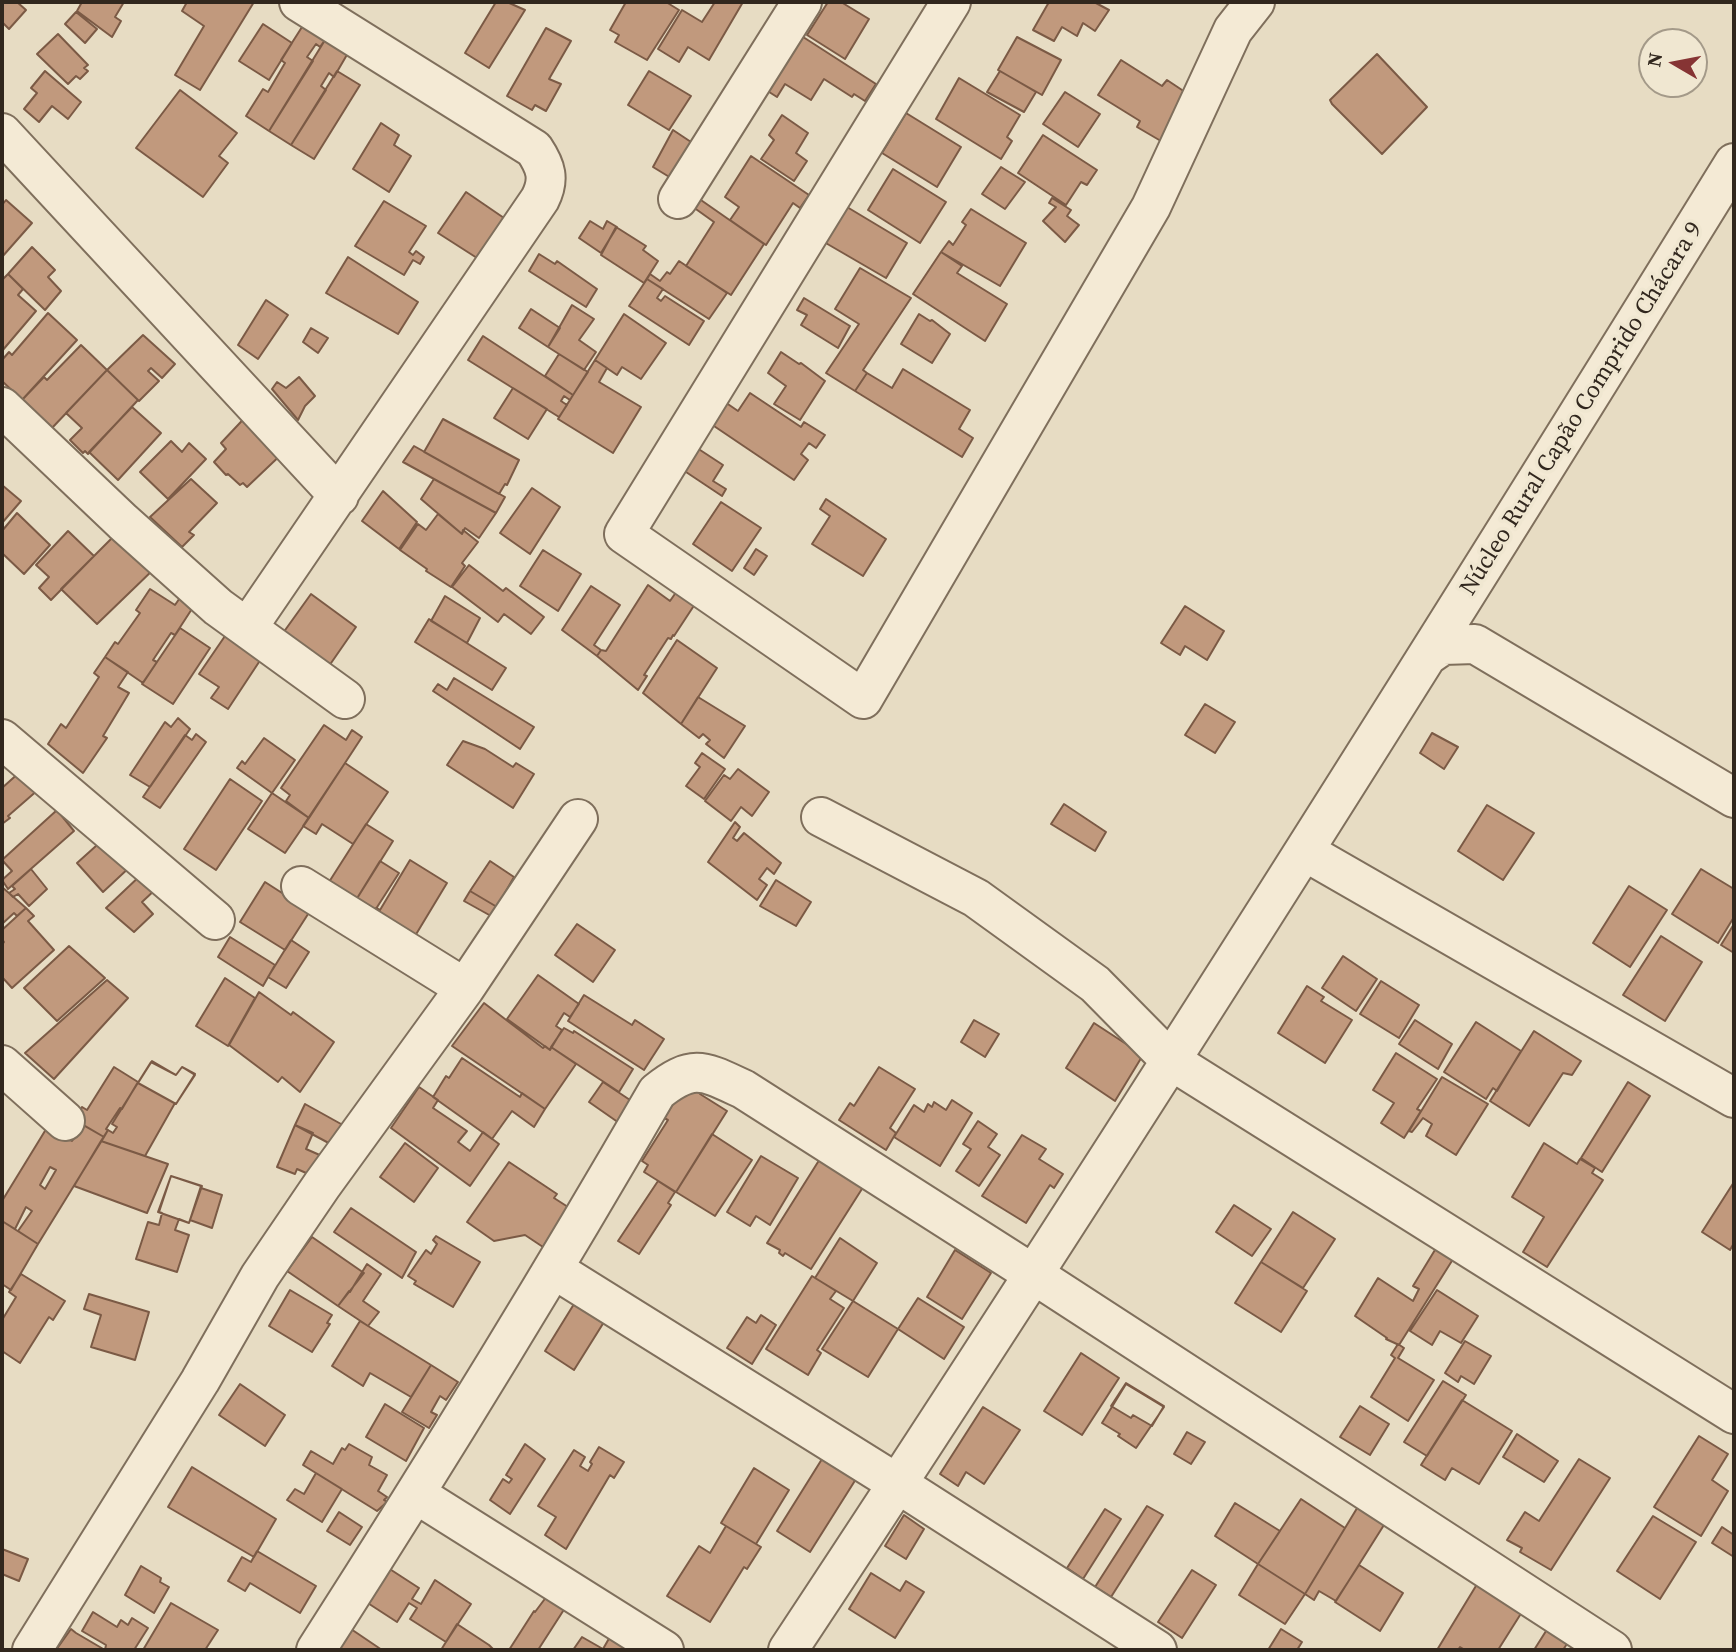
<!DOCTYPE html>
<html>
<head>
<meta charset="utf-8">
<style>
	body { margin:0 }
	#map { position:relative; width:1736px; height:1652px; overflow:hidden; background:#e7dcc3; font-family:"Source Serif 4",serif }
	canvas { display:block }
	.frame { position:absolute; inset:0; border:4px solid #31271e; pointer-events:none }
	.north { position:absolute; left:1638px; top:28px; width:70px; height:70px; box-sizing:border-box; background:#f0e7d1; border:2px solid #a49a89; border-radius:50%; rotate:280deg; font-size:19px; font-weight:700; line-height:28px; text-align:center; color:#31271e }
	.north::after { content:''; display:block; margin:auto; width:24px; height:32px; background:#863434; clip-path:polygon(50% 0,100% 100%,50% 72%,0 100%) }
</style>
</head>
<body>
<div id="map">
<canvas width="1736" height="1652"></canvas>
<div class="frame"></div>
<div class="north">N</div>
</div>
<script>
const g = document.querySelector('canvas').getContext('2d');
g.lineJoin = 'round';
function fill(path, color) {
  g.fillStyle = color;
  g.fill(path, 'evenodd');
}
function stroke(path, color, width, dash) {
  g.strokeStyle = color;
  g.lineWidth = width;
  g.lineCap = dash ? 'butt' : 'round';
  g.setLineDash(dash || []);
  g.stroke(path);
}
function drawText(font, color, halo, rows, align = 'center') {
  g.font = font + ' "Source Serif 4",serif';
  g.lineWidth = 7;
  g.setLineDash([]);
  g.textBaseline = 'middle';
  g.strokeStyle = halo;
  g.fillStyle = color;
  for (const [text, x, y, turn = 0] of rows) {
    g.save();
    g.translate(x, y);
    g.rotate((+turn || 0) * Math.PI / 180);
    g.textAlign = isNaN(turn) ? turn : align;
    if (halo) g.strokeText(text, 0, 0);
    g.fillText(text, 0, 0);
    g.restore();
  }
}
const building = new Path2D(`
	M2,2H17L26,10L9,29L2,22Z
	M82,2H124L115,17L121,21L112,37L77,11Z
	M187,2H254L200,90L175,75L204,26L182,11Z
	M496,2H507L525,10L489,68L465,53Z
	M626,2H666L679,10L647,60L615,42L619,35L610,30Z
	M715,2H743L709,60L688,47L679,62L658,49L682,10L702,22Z
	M828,2H841L869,19L845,59L807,35Z
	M1049,2H1094L1109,10L1095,31L1083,23L1077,36L1062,27L1054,41L1033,30Z
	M76,12L97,29L85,43L65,24Z
	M263,24L292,43L269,80L239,61Z
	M302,27L325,40L320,47L316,44L307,57L313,61L269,131L246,116L263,89L268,92L285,63L281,60Z
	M546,28L571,41L549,79L561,84L546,111L535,105L532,110L507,96Z
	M58,34L88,65L84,68L88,71L80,79L76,76L68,84L37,54Z
	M800,35L876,84L865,101L854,94L852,97L824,79L811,100L785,84L777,97L766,90Z
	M1017,37L1061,60L1042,95L998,70Z
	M325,40L348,53L334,77L329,73L321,86L326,90L291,145L269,131Z
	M1377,54L1427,107L1382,154L1332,104L1330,100Z
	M1121,60L1162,86L1167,80L1194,98L1166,144L1137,127L1140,121L1098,95Z
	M45,71L81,102L68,119L52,106L39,122L24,109L37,93L31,88Z
	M337,71L360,85L314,159L291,145Z
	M649,71L691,96L669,130L628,105Z
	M1000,71L1036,92L1024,112L987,92Z
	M959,78L1020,115L1007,137L1012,141L1001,159L936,119Z
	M180,90L237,133L219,156L228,163L203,197L136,148Z
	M1065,92L1100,114L1078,147L1043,124Z
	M906,113L961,147L937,187L882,153Z
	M782,115L808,133L796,153L807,161L794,181L761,159L774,140L769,135Z
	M381,123L399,135L394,145L411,156L389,192L353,169Z
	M703,123L726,139L689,189L653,167L673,130L691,142Z
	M1043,135L1097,170L1087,185L1081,182L1066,205L1018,173Z
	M751,156L809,195L800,208L793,203L766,245L730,220L739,207L725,197Z
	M1001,167L1025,182L1005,209L982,194Z
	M893,169L946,202L920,243L868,210Z
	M466,192L504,218L477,258L438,233Z
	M698,198L764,244L731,295L686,266L714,222L693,207Z
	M1052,198L1071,210L1067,216L1079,225L1065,242L1043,221L1056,207L1049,203Z
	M6,200L32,223L2,257V205Z
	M384,201L426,226L409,252L413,255L416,251L424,257L420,264L413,260L404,275L355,246Z
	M847,207L907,243L886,278L824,242Z
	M971,209L1026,243L1000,286L941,252L949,241L953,245L966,225L962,222Z
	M590,221L603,229L607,221L617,227L601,253L579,238Z
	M616,227L646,246L643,250L658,261L644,283L601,255Z
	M32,247L55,270L48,277L61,291L45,310L8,274Z
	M941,252L962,266L957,273L1007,304L985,341L913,294Z
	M539,254L555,264L557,261L597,289L586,307L529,271Z
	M348,257L418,302L398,334L326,293Z
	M679,261L727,293L709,319L647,279L650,274L660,281L667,272L670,274Z
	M860,268L911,298L863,370L867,373L855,391L826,373L859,324L835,309Z
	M8,274L23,289L18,295L36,311L2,351V280Z
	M647,279L663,289L657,298L661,301L665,296L704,321L689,345L629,306Z
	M804,298L850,326L838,348L801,325L807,315L797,310Z
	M266,300L288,315L258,359L238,345Z
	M572,305L594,319L579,340L596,352L584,370L548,347Z
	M531,309L560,328L548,347L519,328Z
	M48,313L77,340L22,400L2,381V360L9,352L12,355Z
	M624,314L666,343L641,379L622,367L617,375L595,360Z
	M919,314L930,321L932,320L950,334L932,363L901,344Z
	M311,328L328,338L318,353L303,342Z
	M143,335L175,364L162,378L151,368L148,371L159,381L139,401L107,370Z
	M483,336L573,395L570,400L564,396L561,401L567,405L559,417L468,360Z
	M81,345L107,370L52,428L22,400L44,377L47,380Z
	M781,352L799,364L801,363L825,381L800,420L774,404L786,386L768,373Z
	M559,354L588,372L573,395L545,376Z
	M595,360L607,368L599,382L641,407L613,453L558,419Z
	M903,369L970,410L959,429L973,438L962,457L855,391L867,373L892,388Z
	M107,370L138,400L88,454L85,451L83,453L70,440L82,428L66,413Z
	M299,377L315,396L305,406L298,420L272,389L277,382L286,388Z
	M513,388L547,409L528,439L494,418Z
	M750,393L801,427L804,422L825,435L816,448L809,443L801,454L808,460L794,480L708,422L722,400L738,411Z
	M132,407L161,433L118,480L89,452Z
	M253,409L288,448L247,487L243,483L240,485L228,474L226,475L214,462L226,449L221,443Z
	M443,419L519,460L507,485L505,484L499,494L424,452Z
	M171,441L182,452L189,443L206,459L168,499L140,472Z
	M414,446L505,497L496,513L403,462Z
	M694,446L723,465L713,481L726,489L722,496L680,468Z
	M191,479L217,503L189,532L194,535L182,547L150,517Z
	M434,479L496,513L479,538L465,528L462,534L421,499Z
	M2,485L21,501L2,523Z
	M532,488L560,507L530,554L500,533Z
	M383,491L417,522L399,549L362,521Z
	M826,499L886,539L863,576L812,544L830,516L820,509Z
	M721,502L761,528L732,571L693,544Z
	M17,513L50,545L24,574L2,553V531Z
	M438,514L462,534L463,530L478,542L462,563L465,566L451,587L426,571L427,569L400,550L418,524L426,530Z
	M68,531L94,556L51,600L39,588L49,577L36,565Z
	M119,531L156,567L97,624L61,589Z
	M756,549L767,556L754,575L744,568Z
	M543,550L581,574L558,611L520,586Z
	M469,565L503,591L506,588L544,617L531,634L504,614L498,622L452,587Z
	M648,585L670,601L679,588L697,601L674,636L673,635L671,639L668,638L644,675L647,676L638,690L597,656L601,650L606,651Z
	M591,586L620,605L594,645L601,650L597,656L562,630Z
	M150,589L175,605L186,589L199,598L175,635L171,633L153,660L157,662L143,683L105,657L115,642L118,644L140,613L136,610Z
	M311,594L356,627L329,666L283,633Z
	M445,596L480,618L467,643L431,621Z
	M1185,606L1224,631L1207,660L1185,646L1180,655L1161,643Z
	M429,619L506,668L492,690L415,642Z
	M180,628L210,648L173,704L142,684Z
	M225,636L261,659L228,709L211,698L219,687L199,674Z
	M677,640L717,668L681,724L643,693Z
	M105,657L128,672L118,687L129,693L103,736L107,738L83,773L48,744L61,724L66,728L99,677L94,673Z
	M454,678L534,727L520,749L433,691L438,684L447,690Z
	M698,697L745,726L724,758L706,744L710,740L703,734L699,738L681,724Z
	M1205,704L1235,722L1215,753L1185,735Z
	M178,718L190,729L150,787L130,775L165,722L171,727Z
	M324,725L346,740L352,730L362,737L309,818L286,801L290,795L281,788Z
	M1432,733L1458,747L1444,769L1420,753Z
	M196,734L206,742L160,808L143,797L185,735L192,740Z
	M264,738L295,760L272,793L237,768L242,761L245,764Z
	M463,741L485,749L513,767L516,763L534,774L513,808L447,765Z
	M702,753L725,769L704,799L686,786L700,767L695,763Z
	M345,763L388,792L353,844L322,824L316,834L303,826Z
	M738,769L769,792L752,816L741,807L731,821L705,801L724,775L730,779Z
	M21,771L39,789L8,816L10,818L2,824V788Z
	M230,779L262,801L216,870L184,849Z
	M272,793L309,818L285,853L248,829Z
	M1064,804L1106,832L1095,851L1051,824Z
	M1487,805L1534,833L1503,880L1458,851Z
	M57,810L74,831L8,889L2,880L12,871L2,860Z
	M735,822L740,827L733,838L737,841L744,833L781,863L774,874L767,868L759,879L767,885L757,900L708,862Z
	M366,824L393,841L356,900L329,882Z
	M106,837L132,865L103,892L77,863Z
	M410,860L447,883L412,941L371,917L376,908L380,910Z
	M380,861L399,873L372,915L356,900Z
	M490,861L514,877L497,907L470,891Z
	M31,869L47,889L29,906L18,894L13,897L9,893L15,889L12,886Z
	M1701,869L1734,889V917L1718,943L1672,914Z
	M143,873L157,888L142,902L153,914L134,932L106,908Z
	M776,880L811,902L796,926L760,906Z
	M265,882L310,911L285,950L240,922Z
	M1629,886L1667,910L1630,967L1593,943Z
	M2,887L26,908L17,916L14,913L2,924Z
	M470,891L497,907L491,916L464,901Z
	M26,908L34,916L28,921L54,950L12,988L2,977V945L4,942L2,939V930Z
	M577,924L615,950L593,982L555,955Z
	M1734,924V953L1721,945Z
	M1661,936L1702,962L1665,1021L1623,995Z
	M230,937L275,965L263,986L218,957Z
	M291,940L309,952L286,988L268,977Z
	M69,946L105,978L57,1021L24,988Z
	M1343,956L1377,979L1356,1011L1322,988Z
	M538,975L579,1004L570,1017L564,1013L556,1026L562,1030L550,1050L507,1019Z
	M225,978L255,998L228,1046L196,1026Z
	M107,980L128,998L54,1079L25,1053Z
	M1381,981L1419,1005L1399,1038L1360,1014Z
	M1307,986L1324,997L1321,1001L1352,1020L1325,1063L1278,1033Z
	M259,992L291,1015L293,1012L334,1042L300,1092L282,1077L278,1082L229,1045Z
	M584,995L632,1025L635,1020L664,1039L644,1070L568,1021Z
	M484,1003L543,1048L545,1046L550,1050L551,1047L576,1064L545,1109L452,1046Z
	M974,1020L999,1034L985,1057L961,1042Z
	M1415,1020L1452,1044L1438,1069L1399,1044Z
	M1476,1022L1521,1051L1497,1091L1493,1088L1486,1099L1444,1072Z
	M1094,1023L1143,1055L1115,1101L1066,1068Z
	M564,1028L573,1033L574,1031L633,1069L619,1092L551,1047Z
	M1534,1031L1581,1061L1572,1075L1563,1073L1529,1126L1490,1101Z
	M1396,1053L1437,1079L1417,1109L1421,1111L1404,1138L1381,1123L1394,1103L1373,1090Z
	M462,1058L520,1097L522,1093L545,1109L534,1127L512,1111L492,1139L433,1097L446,1076L449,1078Z
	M152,1061L176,1075L182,1067L195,1075L176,1104L138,1083Z
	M151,1062L176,1075L182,1067L195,1074L176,1104L175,1103L145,1156L101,1141L108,1130L113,1133L117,1127L112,1124Z
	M114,1067L138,1082L122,1109L120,1108L106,1129L108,1130L104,1137L75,1120L82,1107L87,1110Z
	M879,1067L915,1089L890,1128L896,1133L886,1150L839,1120L850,1103L854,1106Z
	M691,1076L706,1084L700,1094L727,1111L676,1192L644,1172L648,1165L642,1161L668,1120L664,1118Z
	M1442,1077L1488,1104L1456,1155L1426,1136L1432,1124L1423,1118L1412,1132L1409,1131Z
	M603,1082L636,1104L622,1125L589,1102Z
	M1628,1082L1650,1096L1602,1172L1581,1158Z
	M419,1087L438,1100L433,1108L467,1131L458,1142L470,1151L483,1132L499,1144L470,1186L391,1128Z
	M952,1100L972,1113L940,1166L894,1137L914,1105L924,1112L928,1104L932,1107L934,1102L946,1110Z
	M305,1104L350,1129L338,1148L295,1125Z
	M978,1121L997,1134L988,1147L1000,1155L979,1186L956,1171L971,1149L963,1144Z
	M83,1125L104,1137L38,1244L18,1231L32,1211L26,1207L15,1229L2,1221V1201L48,1126L72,1141ZM50,1167L56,1170L45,1189L40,1185Z
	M295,1125L313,1133L306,1149L322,1156L313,1176L297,1169L295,1174L277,1167Z
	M712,1134L752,1160L715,1216L676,1192Z
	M1022,1135L1046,1149L1039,1159L1063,1174L1054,1188L1050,1185L1026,1223L982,1196Z
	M101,1141L168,1164L147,1213L74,1186Z
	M405,1143L438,1168L414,1202L380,1177Z
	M1544,1143L1577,1164L1580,1159L1595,1168L1592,1173L1603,1180L1547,1267L1523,1252L1544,1217L1512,1197Z
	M823,1154L867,1181L811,1269L785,1253L783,1256L779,1253L780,1250L767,1243Z
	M761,1156L798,1178L770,1225L756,1216L750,1226L727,1212Z
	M509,1162L557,1194L554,1198L568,1207L543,1247L525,1235L494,1241L467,1222Z
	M171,1176L202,1186L189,1223L179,1219L175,1230L189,1235L177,1272L136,1259L148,1222L159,1225L162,1213L159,1212Z
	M171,1176L201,1186L189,1223L158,1212Z
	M658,1181L675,1192L668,1203L671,1205L639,1254L618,1241Z
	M1734,1182V1243L1730,1250L1702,1232Z
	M201,1188L222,1195L212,1228L190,1220Z
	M1234,1205L1271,1229L1252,1256L1216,1232Z
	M351,1208L416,1252L402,1278L334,1232Z
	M1293,1212L1335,1239L1303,1288L1261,1262Z
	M2,1221L38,1244L11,1290L2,1284Z
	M436,1236L480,1262L453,1307L414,1284L416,1281L408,1276L426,1250L431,1254L437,1244L433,1240Z
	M312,1237L364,1273L338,1306L287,1271Z
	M840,1238L877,1263L853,1301L815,1278Z
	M1438,1245L1455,1256L1399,1345L1386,1339L1387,1338L1355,1316L1378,1278L1413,1301L1419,1289L1413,1286Z
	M955,1250L991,1273L962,1319L927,1297Z
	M1261,1262L1307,1291L1281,1332L1235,1303Z
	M367,1264L381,1274L363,1301L379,1312L368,1326L338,1306L349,1291L350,1292Z
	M21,1274L65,1301L53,1320L49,1317L20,1363L2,1351V1320L16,1297L9,1292Z
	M812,1276L836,1291L830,1299L844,1308L817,1350L821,1353L808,1375L766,1349Z
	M290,1290L332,1315L327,1323L330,1324L312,1352L269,1326Z
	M1437,1290L1478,1316L1461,1343L1440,1331L1432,1345L1410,1331Z
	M89,1294L149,1312L135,1360L91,1347L101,1315L84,1309Z
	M918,1298L964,1327L944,1359L898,1329Z
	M853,1301L898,1329L868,1377L822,1349Z
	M574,1304L604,1322L574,1370L545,1351Z
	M761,1315L776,1325L752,1364L727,1348L747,1317L756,1323Z
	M360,1321L431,1365L411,1397L370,1373L363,1386L332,1366Z
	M1465,1341L1491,1356L1474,1384L1461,1376L1458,1382L1445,1373Z
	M1398,1344L1404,1348L1398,1358L1434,1380L1408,1421L1371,1397L1395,1358L1391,1355Z
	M1081,1353L1119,1378L1082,1435L1044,1411Z
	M431,1365L458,1382L446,1400L440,1396L431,1412L437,1415L429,1428L402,1412Z
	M1443,1381L1466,1395L1427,1456L1404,1442Z
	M1126,1383L1164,1406L1152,1426L1133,1415L1131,1418L1111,1406Z
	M240,1384L285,1415L265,1446L219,1415Z
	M1126,1384L1164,1407L1136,1448L1118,1436L1120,1434L1102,1423Z
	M1462,1400L1512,1431L1479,1484L1452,1468L1445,1480L1421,1465Z
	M385,1404L424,1428L406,1461L366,1437Z
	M1360,1406L1389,1424L1370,1455L1340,1437Z
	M983,1407L1020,1430L984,1484L966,1472L958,1486L940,1474Z
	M1187,1432L1205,1442L1191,1464L1174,1454Z
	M1517,1434L1558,1461L1544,1482L1503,1457Z
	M1699,1436L1728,1454L1712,1480L1728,1491L1701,1536L1654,1507Z
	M349,1444L372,1457L369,1465L387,1475L378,1491L387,1497L384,1500L387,1502L377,1511L303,1465L311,1451L333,1464L342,1448L345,1450Z
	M525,1444L545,1459L510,1514L490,1500L503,1479L509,1483L512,1479L506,1475Z
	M599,1447L624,1462L614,1478L610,1475L566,1549L545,1535L556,1517L538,1506L574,1450L585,1457L580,1466L588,1471L592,1464L590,1462Z
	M822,1459L856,1479L810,1552L777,1531Z
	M1579,1459L1610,1478L1551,1570L1520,1552L1522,1548L1507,1540L1525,1512L1539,1521Z
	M192,1467L276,1519L254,1557L168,1507Z
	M754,1468L789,1490L756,1544L721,1523Z
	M316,1473L342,1489L322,1522L287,1500L295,1489L304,1494Z
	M1301,1499L1345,1528L1305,1594L1258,1564Z
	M1362,1500L1389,1517L1336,1601L1319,1591L1314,1600L1305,1594Z
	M1235,1503L1280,1531L1258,1564L1215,1536Z
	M1147,1506L1163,1515L1111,1597L1095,1587Z
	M1105,1509L1121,1519L1083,1579L1067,1568Z
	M339,1512L362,1527L350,1545L327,1531Z
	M904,1515L924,1529L906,1559L885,1546Z
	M1653,1516L1696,1542L1660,1599L1617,1571Z
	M726,1526L761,1547L747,1569L744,1567L710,1622L667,1596L699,1546L710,1553Z
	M1722,1527L1734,1535V1557L1712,1543Z
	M2,1549L28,1559L19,1581L2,1574Z
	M257,1551L316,1586L300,1613L250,1583L245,1591L228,1581L242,1557L251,1562Z
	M382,1564L419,1588L412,1599L421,1604L435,1580L471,1604L446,1642L410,1619L417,1608L409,1603L397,1622L360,1598Z
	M1258,1564L1305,1594L1285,1624L1239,1595Z
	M1359,1565L1403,1593L1380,1631L1335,1602Z
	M141,1566L161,1578L160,1582L169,1587L154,1613L125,1595Z
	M1192,1570L1216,1585L1182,1638L1158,1622Z
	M871,1573L900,1591L906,1581L924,1592L895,1638L849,1609Z
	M1482,1576L1527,1604L1498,1650H1465L1460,1647L1458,1650H1437Z
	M547,1596L565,1608L538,1650H509L534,1611L535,1612Z
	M171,1603L218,1630L205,1650H143Z
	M93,1612L117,1627L121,1620L128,1625L132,1618L148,1628L134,1650H105L106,1645L82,1631Z
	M1553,1620L1574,1633L1563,1650H1534Z
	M457,1624L489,1645L494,1650H441Z
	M348,1627L382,1650H333Z
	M71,1629L76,1633L105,1650H56Z
	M1281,1629L1302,1642L1297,1650H1268Z
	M611,1635L631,1650H573L582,1637L603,1649Z`);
const minor = new Path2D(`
	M951,2L624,534L863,699L1151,207L1233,30L1255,2
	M2,133L339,496
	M678,199L802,2
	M2,407L123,522L218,607L345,699
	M248,627L540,199C550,179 546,167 534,149L299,2
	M1430,654L1443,645L1475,644L1734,798
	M2,739L215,920
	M821,817L976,898L1095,984L1170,1060L1734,1414
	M1304,851L1734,1098
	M301,886L465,988
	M2,1065L65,1121
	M555,1270L898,1484L1157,1650
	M416,1494L664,1650
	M32,1650L200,1381L260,1276L322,1185L465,988L578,819
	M316,1650C434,1466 548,1281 657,1092C693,1063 704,1071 743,1089L1033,1274L1612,1650
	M788,1650C1112,1160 1425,663 1734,163`);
const streetNames = [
	["Núcleo Rural Capão Comprido Chácara 9",1582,409,-58]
];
fill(building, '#c1997d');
stroke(building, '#7b5a45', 2);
stroke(minor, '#7f6f5c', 42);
stroke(minor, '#f4ead5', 38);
drawText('24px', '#31271e', '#f0e7d1', streetNames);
</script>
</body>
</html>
